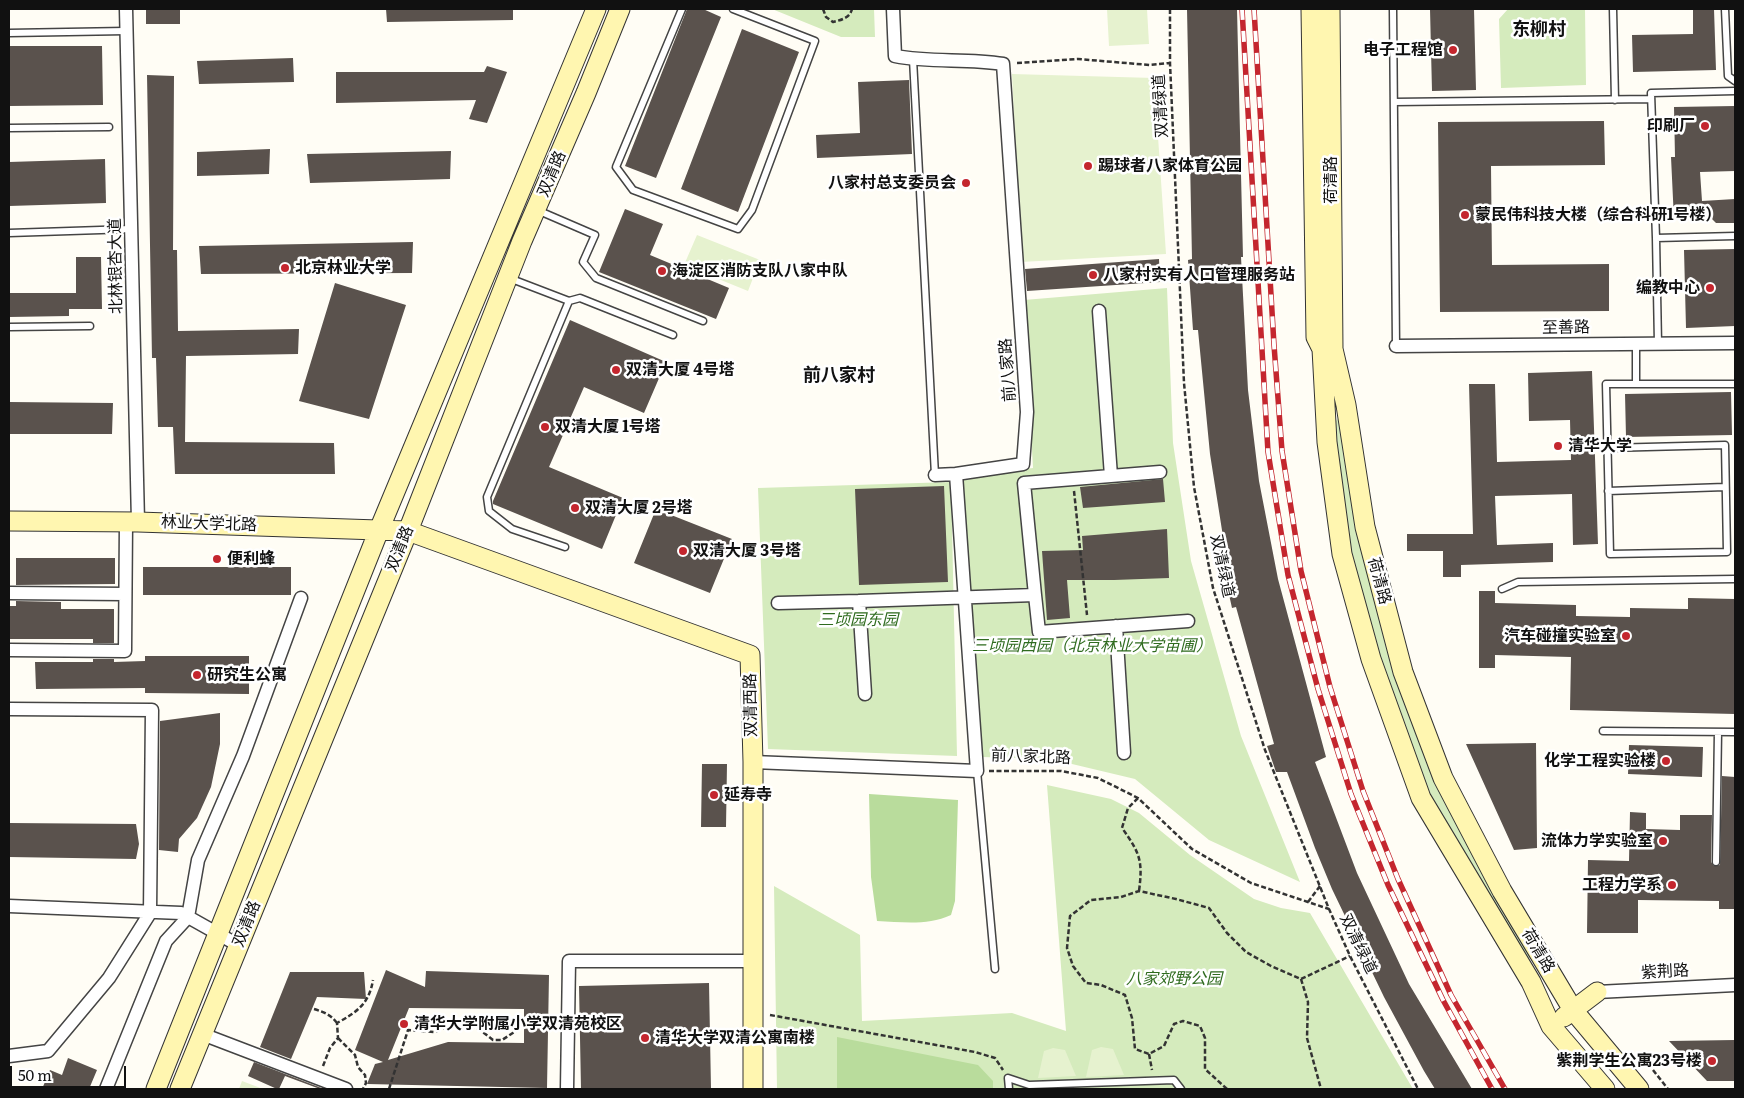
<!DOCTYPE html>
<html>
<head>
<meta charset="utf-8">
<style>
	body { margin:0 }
	#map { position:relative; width:1744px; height:1098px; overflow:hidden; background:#fffdf5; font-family:Literata,serif }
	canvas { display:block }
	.frame { position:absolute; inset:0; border:10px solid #111; pointer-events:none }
	.scale { position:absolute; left:10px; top:1066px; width:116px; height:22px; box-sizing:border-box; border:2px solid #111; border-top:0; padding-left:6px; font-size:15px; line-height:18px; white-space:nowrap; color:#111; -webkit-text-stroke:4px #fff; paint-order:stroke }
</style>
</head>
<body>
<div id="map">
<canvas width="1744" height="1098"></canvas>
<div class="frame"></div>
<div class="scale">50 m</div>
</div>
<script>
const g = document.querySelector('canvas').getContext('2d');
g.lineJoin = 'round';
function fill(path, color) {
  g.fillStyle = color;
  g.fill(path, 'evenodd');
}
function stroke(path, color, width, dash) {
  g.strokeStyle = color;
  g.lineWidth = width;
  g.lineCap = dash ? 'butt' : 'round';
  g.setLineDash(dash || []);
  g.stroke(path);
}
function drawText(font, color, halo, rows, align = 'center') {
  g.font = font + ' Literata,"Noto Sans SC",serif';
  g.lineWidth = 5;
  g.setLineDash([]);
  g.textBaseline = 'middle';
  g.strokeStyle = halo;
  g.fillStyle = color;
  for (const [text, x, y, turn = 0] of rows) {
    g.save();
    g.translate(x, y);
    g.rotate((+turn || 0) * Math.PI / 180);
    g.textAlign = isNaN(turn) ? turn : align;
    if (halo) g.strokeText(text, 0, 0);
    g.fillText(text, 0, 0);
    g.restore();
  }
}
const green = new Path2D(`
	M772,9H874L875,37H841Z
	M1508,9H1585L1586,85L1501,88L1499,19Z
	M1167,288L1173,443L1191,561L1241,736L1300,882L1209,840L1135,779L1051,759L982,757L962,476L1033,468L1024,300Z
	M1340,416L1400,669L1533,957L1528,959L1434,802L1405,736L1378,659L1346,539L1337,473L1336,421Z
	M951,482L957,756L768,749L758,488Z
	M1047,785L1111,799L1139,813L1190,855L1254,899L1281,908L1310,913L1413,1089H777L774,886L860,935L862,1021L1012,1013L1066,1031Z`);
const forest = new Path2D(`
	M869,794L958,800L955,901L951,915C927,926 902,922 877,921L871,877Z
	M837,1037L978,1065L993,1081V1089H837Z`);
const pitch = new Path2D(`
	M1107,9H1147L1149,44L1109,46Z
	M1012,74L1154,78L1166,254L1021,262Z
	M697,235L760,260L748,291L684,265Z
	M1101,1047L1113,1049L1124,1075L1086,1077L1092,1050Z
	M1053,1048L1065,1050L1076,1076L1038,1078L1044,1051Z
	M242,1081L263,1089H239Z`);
const building = new Path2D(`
	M146,9H180V24H146Z
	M386,9H513V20L387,22Z
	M687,9H703L721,17L656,178L625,166Z
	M1187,9H1237L1243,257H1241L1248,390L1259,481L1278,579L1326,757L1315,762L1357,873L1409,984L1472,1089H1435L1424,1071L1384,997L1332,889L1315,848L1287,772H1276L1267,746L1274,744L1236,607L1232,608L1218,545L1224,543L1210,454L1198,330H1193L1188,260L1192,259Z
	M1430,9H1474L1476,90L1432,91Z
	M1693,9H1714L1716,70L1633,72L1632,35L1693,34Z
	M742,29L799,52L738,212L681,189Z
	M9,46H102L103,105L9,106Z
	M293,58L294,82L199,84L197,61Z
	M487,66L507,72L487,123L469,119L476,100L336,103V72H484Z
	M147,75L174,76L173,250H177L178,331L299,329L298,354L186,356L185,442L334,443L335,474H175L173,427H158L156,358H152Z
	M909,80L912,154L817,158L816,135L860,133L858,82Z
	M1735,106V171L1700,172L1702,201L1735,199V223H1716L1712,219L1674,220L1671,157H1675L1674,107Z
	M1604,121L1605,165L1491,166L1492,265L1609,264V311L1440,312L1438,122Z
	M270,149L269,174L197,176V152Z
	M451,151L450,179L310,183L307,154Z
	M105,159L106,203L9,206V162Z
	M625,209L663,224L650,255L729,288L716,319L599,272Z
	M413,242L412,273L201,274L199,246Z
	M1735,249V326L1686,328L1684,250Z
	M76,257H101L102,309H69V316L9,317V293H76Z
	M1159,259L1160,282L1027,291L1025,269Z
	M335,283L406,305L369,419L299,401Z
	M570,320L666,362L644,413L584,387L549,467L623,498L602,549L493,504V501Z
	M1592,371L1598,544L1573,545L1572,494L1495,496L1497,545L1553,543V562L1461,565V577H1443V551H1407V534H1473L1469,384H1495L1497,462L1571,460L1570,420L1529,421L1528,373Z
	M1731,392L1732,435L1626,437L1625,394Z
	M9,402L113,403L112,434H9Z
	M1163,479L1165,502L1083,508L1080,487Z
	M944,486L948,582L859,585L855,489Z
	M656,509L732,539L710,593L634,563Z
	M1167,529L1169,578L1114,580H1067L1070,618L1047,620L1042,551L1083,550L1082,536Z
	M16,558H115V584L16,585Z
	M143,567H291V595H143Z
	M1479,591H1495V603L1576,605V616L1630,617V608L1688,609V598L1735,599V714L1570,710L1571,657L1495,655V668H1479Z
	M16,601L61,602V609H114V643H93V639H9V606H16Z
	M145,656H249V694L145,693V688L36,689L35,662H93V659H114V662L145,661Z
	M220,713V744L211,787L197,818L179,839L178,852L159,850L160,721Z
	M1536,743L1537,848L1514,850L1466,744Z
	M1629,745L1703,747L1702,777L1628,774Z
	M702,764H727L726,827H701Z
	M1722,776L1735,777V909H1719V901L1638,900V933H1587L1588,860L1629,861L1630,812L1646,813V829L1680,830V815H1712L1711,862L1714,866L1720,865Z
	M9,823L136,824L139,844L136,859L9,857Z
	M386,970L425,987L426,971L549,975L547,1088L367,1084L375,1064L383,1062L355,1050ZM409,1008L524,1009V1043L448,1042L388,1060Z
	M290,972H364L366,999L317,997L291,1059L260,1047Z
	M709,983L711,1089H581L579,986Z
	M1735,1040V1081H1707L1669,1041Z
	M68,1058L97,1070L89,1089H42L50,1070L62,1075Z
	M254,1062L324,1089H320L285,1076L279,1089H277L248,1076Z`);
const path = new Path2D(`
	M823,9L826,17L833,22C841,20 850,18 852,9
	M1170,9V63L1184,383L1194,487L1213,588L1265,750L1329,909L1350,956L1418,1089
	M1017,63L1078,59L1150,65L1170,63
	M1074,491L1087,615
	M989,771H1061L1098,778L1138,798L1192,849L1251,883L1329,909
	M1138,798L1128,808L1122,828C1140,853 1143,861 1139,891
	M1308,902L1320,886
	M1301,979L1308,1002L1307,1038L1321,1089
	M314,1009C324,1012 331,1015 337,1023
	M770,1015L975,1052L995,1058L1003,1070
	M338,1038L355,1055L358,1067L365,1075L366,1083L363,1089
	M1149,1054L1152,1070
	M323,1066L330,1048L338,1038L337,1023C357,1012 369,1004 373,980
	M1653,1070L1668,1089
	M389,1089L408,1030L435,1032L461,1021L479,1029L493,1040H502L519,1029
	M1227,1089L1205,1069V1038L1200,1026L1183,1021L1174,1024L1164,1046L1149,1054L1135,1049L1132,1018L1125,995L1101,985L1086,983L1073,966L1067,948L1070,916L1091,900L1121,897L1139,891L1176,899L1209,908L1227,933L1246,952L1271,966L1301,979L1350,956`);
const lane = new Path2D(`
	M682,9L616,167L633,190L738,229L752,210L815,41L733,9
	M1393,9L1396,346
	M1613,9L1615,100
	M1725,9L1728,76L1735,81
	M9,33L126,31
	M913,59L935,475
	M1735,91L1651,93L1656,238L1735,236
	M1394,102L1651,99
	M9,128L109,127
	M537,210L595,235L583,262L596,278L703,321
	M9,233L131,229
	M1656,238L1658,344
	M509,278L569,301L580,298L673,335
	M9,327L90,326
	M1636,344V384H1735
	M1607,448L1725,445L1727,552L1610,554L1606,384H1636
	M1608,491L1725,487
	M565,547L512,529L489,511L487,497L569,301
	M1502,589L1518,582L1735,579
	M1603,731L1735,732
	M977,771L995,969
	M1716,862L1718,732
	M1009,1089L1008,1078L1029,1085L1174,1080L1181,1089`);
const street = new Path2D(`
	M126,9L138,522
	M1099,311L1111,476
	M1396,346L1735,343
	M935,475L956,474
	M9,593L125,594
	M1035,595L1039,632L1188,621
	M778,603L859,601
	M1116,626L1124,753
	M9,650L125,651L126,522
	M865,694L859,601L1035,595L1024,483L1160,472
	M9,709L152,710L150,913L109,978L48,1051L9,1056
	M753,762L977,771L956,474L1023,464L1027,412L1003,64C967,58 931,63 895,56L893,9
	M9,906L181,913L238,945
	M1597,992L1735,985
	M202,1034L346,1089
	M106,1089L166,941L188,917L198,860L243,756L301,598
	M567,1089L569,961H752`);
const secondary = new Path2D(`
	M1311,9L1316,337L1322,349L1327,442L1342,554L1371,659L1421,798L1531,982L1551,1026L1605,1089
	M1330,9L1333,349L1346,405L1365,527L1403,672L1443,778L1502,891L1573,1010L1639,1089
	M9,521L138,522L408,531L750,655L753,762V1089
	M1564,1017L1597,992
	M156,1089L379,530L596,9
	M180,1089L408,531L522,241L586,93L620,9`);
const rail = new Path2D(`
	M1242,9L1268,452L1288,575L1318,689L1351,794L1388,885L1443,1000L1492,1089
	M1254,9L1274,345L1282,451L1301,571L1330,687L1363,791L1398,879L1451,995L1505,1089`);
const markers = [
	[1453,50,5,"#c4262e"],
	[1705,126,5,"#c4262e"],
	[1088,166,5,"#c4262e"],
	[966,183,5,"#c4262e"],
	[1465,215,5,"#c4262e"],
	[285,268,5,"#c4262e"],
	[662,271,5,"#c4262e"],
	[1093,275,5,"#c4262e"],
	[1710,288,5,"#c4262e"],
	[616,370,5,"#c4262e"],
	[545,427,5,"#c4262e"],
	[1558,446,5,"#c4262e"],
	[575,508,5,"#c4262e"],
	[683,551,5,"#c4262e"],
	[217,559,5,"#c4262e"],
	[1626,636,5,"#c4262e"],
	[197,675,5,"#c4262e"],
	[1666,761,5,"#c4262e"],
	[714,795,5,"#c4262e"],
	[1663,841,5,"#c4262e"],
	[1672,885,5,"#c4262e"],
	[404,1024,5,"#c4262e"],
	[645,1038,5,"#c4262e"],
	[1712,1061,5,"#c4262e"]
];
const poiNames = [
	["电子工程馆",1443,50,"right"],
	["印刷厂",1695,126,"right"],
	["踢球者八家体育公园",1098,166],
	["八家村总支委员会",956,183,"right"],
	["蒙民伟科技大楼（综合科研1号楼）",1475,215],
	["北京林业大学",295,268],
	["海淀区消防支队八家中队",672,271],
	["八家村实有人口管理服务站",1103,275],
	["编教中心",1700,288,"right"],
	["双清大厦 4号塔",626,370],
	["双清大厦 1号塔",555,427],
	["清华大学",1568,446],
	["双清大厦 2号塔",585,508],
	["双清大厦 3号塔",693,551],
	["便利蜂",227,559],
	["汽车碰撞实验室",1616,636,"right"],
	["研究生公寓",207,675],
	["化学工程实验楼",1656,761,"right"],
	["延寿寺",724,795],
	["流体力学实验室",1653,841,"right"],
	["工程力学系",1662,885,"right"],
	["清华大学附属小学双清苑校区",414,1024],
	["清华大学双清公寓南楼",655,1038],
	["紫荆学生公寓23号楼",1702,1061,"right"]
];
const streetNames = [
	["双清绿道",1161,106,-93],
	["双清路",552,174,-67],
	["荷清路",1331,180,-90],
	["北林银杏大道",116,266,-91],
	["至善路",1566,328,-1],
	["前八家路",1008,370,-94],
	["林业大学北路",209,524,2],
	["双清路",400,549,-68],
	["双清绿道",1222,566,78],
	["荷清路",1379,581,75],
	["双清西路",751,705,-91],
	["前八家北路",1031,757,2],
	["双清路",247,924,-68],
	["双清绿道",1358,944,64],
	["荷清路",1538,951,59],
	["紫荆路",1665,972,-3]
];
const parkNames = [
	["三顷园东园",858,620],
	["三顷园西园（北京林业大学苗圃）",1092,646],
	["八家郊野公园",1174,979]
];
const neighbourhoodNames = [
	["东柳村",1539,30],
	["前八家村",839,376]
];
fill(green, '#d5ebbd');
fill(forest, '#b9dc9c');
fill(pitch, '#e6f2cf');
fill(building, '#5a524d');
stroke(lane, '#444', 9);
stroke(street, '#444', 15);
stroke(secondary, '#333', 21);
stroke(path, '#333', 2.5, [5, 2.5]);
stroke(lane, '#fff', 6);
stroke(street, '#fff', 12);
stroke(secondary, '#fff6b0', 19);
stroke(rail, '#c4262e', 5.5);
stroke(rail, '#fff', 4, [11]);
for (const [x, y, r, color] of markers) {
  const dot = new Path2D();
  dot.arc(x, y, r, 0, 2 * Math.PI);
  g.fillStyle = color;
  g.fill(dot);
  stroke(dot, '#fff', 2);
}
drawText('bold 16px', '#111', '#fff', poiNames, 'left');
drawText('16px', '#111', '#fff', streetNames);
drawText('italic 16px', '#2f6b1f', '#fff', parkNames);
drawText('bold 18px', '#111', '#fff', neighbourhoodNames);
</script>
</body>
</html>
